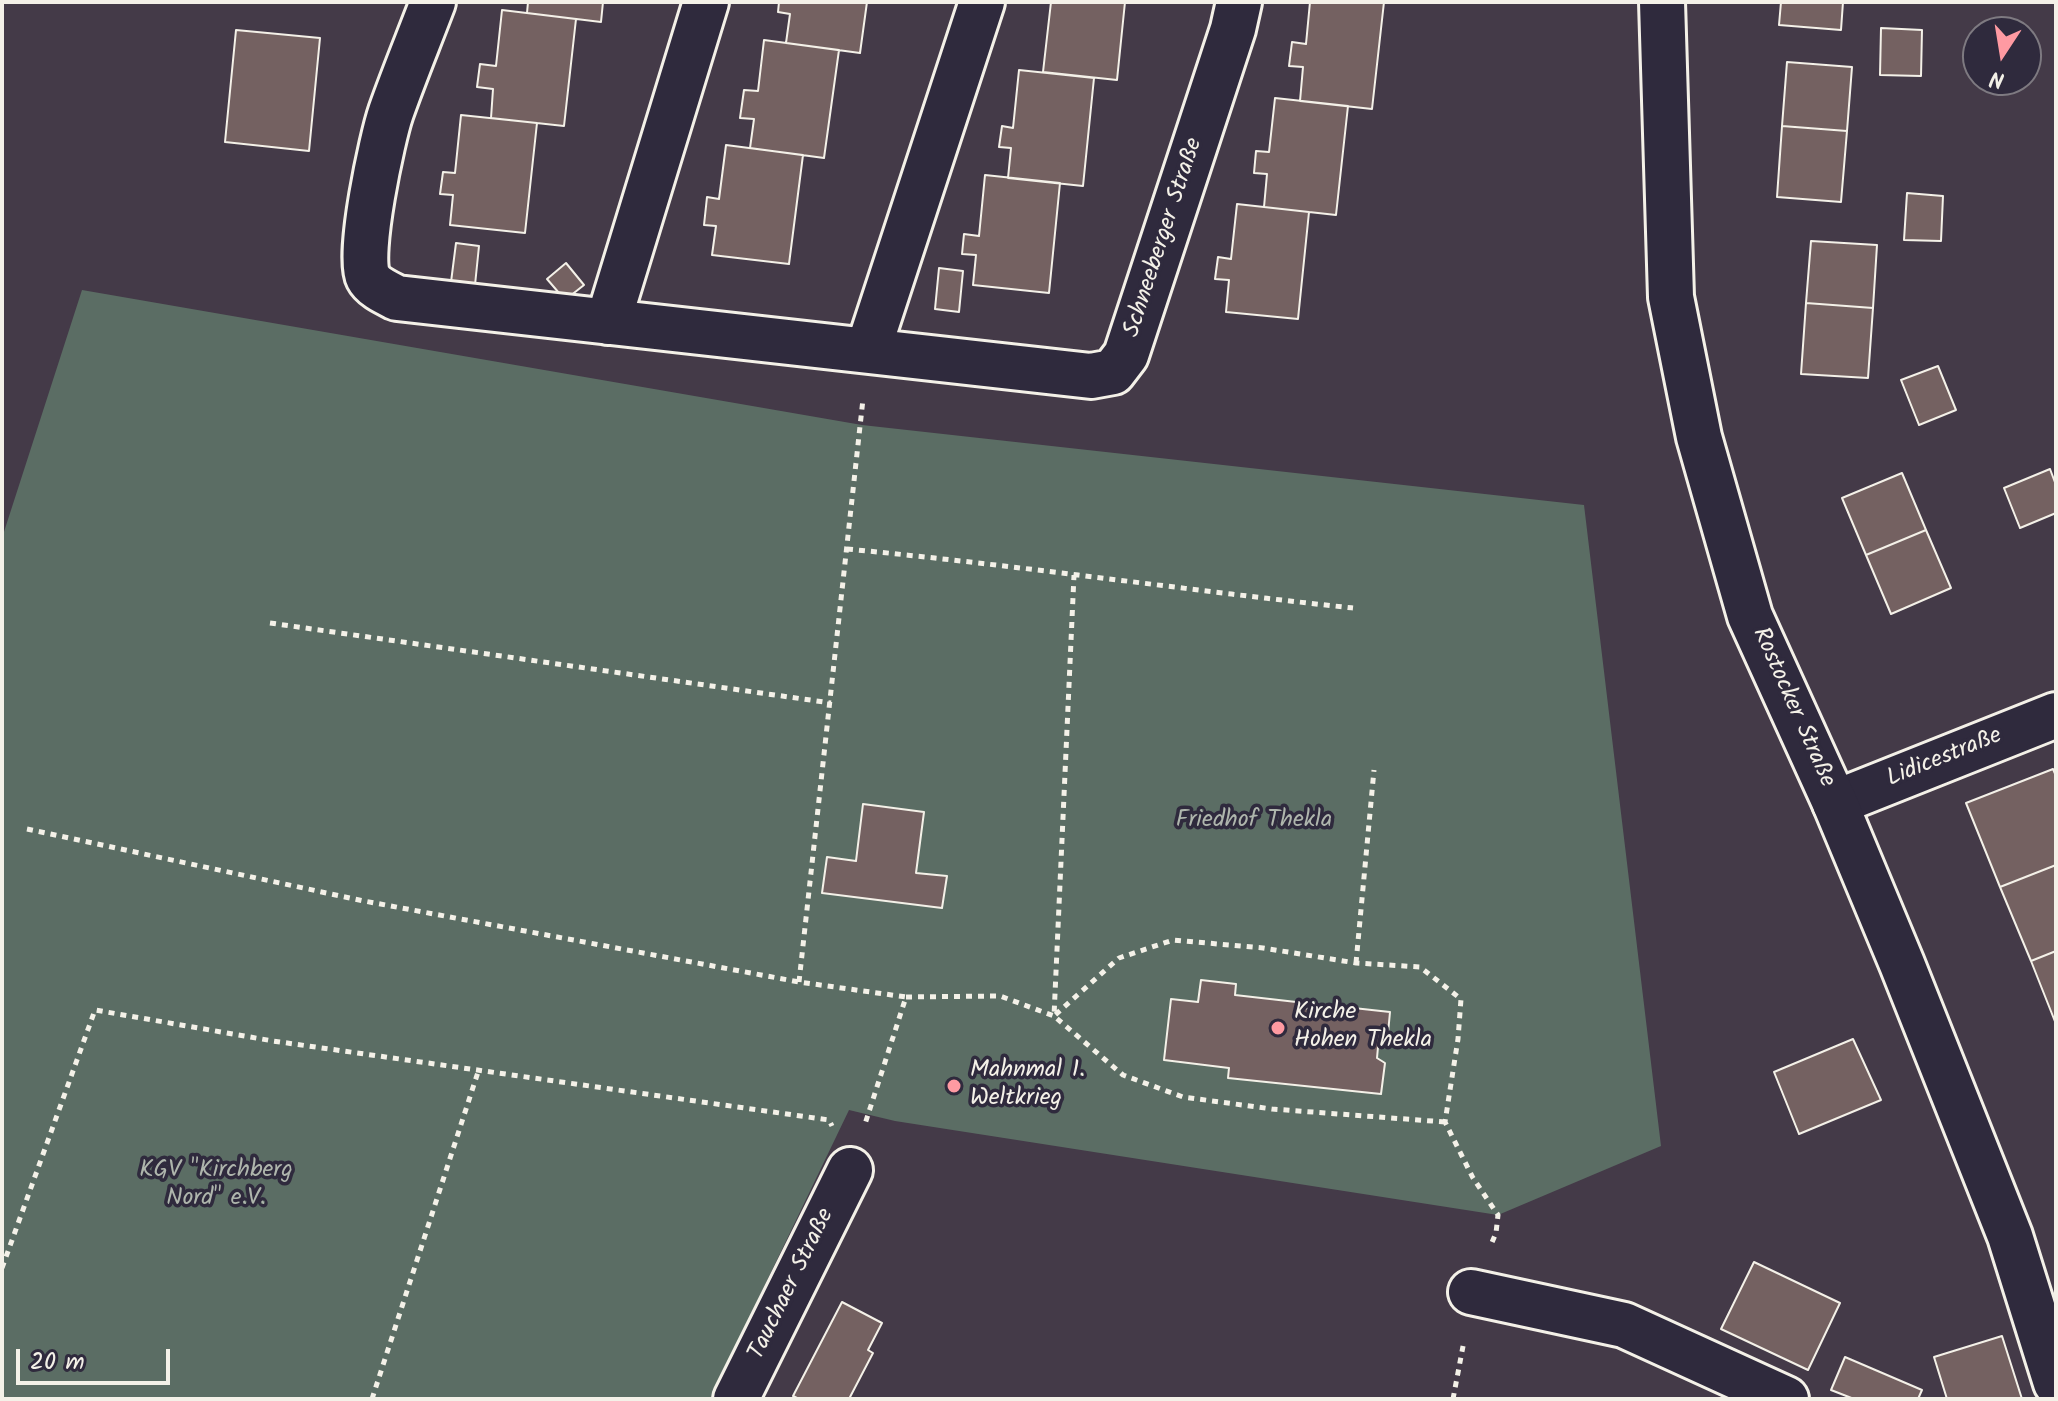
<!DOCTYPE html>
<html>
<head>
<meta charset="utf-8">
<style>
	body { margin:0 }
	#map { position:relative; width:2058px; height:1401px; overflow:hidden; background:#443a48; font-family:Kalam,sans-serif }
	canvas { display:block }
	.frame { position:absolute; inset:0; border:4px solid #f4f1e8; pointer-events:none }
	.north { position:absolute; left:1962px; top:16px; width:80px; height:80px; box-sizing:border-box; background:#2f2a3d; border:2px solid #7e7a81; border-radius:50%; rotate:192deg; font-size:22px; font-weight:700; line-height:32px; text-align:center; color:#f4f1e8 }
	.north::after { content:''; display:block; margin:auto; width:28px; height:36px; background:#ff9aa2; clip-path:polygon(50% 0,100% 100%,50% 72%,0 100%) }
	.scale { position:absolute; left:16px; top:1349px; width:154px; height:36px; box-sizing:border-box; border:4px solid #f4f1e8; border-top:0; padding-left:10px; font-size:24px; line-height:28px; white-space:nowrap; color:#f4f1e8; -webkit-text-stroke:6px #2f2a3d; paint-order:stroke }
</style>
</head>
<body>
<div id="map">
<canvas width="2058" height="1401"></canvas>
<div class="frame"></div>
<div class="north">N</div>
<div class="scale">20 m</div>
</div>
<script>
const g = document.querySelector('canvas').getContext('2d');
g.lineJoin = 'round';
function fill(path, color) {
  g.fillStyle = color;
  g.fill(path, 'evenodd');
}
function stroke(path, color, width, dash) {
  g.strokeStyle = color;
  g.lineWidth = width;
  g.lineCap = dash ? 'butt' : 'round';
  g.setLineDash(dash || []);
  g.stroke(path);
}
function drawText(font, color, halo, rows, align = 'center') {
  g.font = font + ' Kalam,sans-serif';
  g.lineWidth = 7;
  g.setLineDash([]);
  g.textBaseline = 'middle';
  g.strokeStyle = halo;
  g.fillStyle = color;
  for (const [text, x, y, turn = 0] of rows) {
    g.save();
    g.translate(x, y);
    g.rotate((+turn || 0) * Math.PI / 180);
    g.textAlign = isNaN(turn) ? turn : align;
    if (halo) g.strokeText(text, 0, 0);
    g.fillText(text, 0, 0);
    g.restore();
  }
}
const green = new Path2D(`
	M82,290L862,425L1584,505L1661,1146L1498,1215L895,1121L849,1110L710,1399H2V538Z`);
const building = new Path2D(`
	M528,2H603L601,22L527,13Z
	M779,2H867L860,53L786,43L790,14L778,12Z
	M1051,2H1125L1117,80L1043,72Z
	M1310,2H1384L1372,109L1300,101L1303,67L1289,66L1292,42L1306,44Z
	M1781,2H1843L1841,30L1779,25Z
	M502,10L576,19L564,126L491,118L493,89L477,87L480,64L496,66Z
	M1881,28L1922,30L1921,76L1880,75Z
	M236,30L320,38L309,151L225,142Z
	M764,40L839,50L824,158L750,148L754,119L740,118L744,90L758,91Z
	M1787,62L1852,67L1847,131L1782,126Z
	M1019,70L1094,78L1083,186L1008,178L1011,148L999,147L1002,126L1013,128Z
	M1275,98L1348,106L1336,215L1264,207L1267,174L1254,173L1256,151L1269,152Z
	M461,115L537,123L525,233L450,225L453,195L440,194L443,172L455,173Z
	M1782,126L1847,131L1841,202L1777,197Z
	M726,145L803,155L789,264L712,255L716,226L704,225L707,197L719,199Z
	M985,175L1060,183L1049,293L973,285L976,255L962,254L964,234L979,236Z
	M1907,193L1943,196L1941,241L1904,240Z
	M1237,204L1309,212L1298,319L1226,312L1229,280L1215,279L1218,257L1231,259Z
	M1811,241L1877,245L1873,308L1806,303Z
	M456,243L479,246L475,285L451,282Z
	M566,263L584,285L565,300L547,279Z
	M939,268L963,271L959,312L935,309Z
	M1806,303L1873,308L1868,378L1801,374Z
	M1938,366L1956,410L1919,425L1901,380Z
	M2050,469L2056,485V513L2020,528L2004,488Z
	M1902,473L1926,530L1866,555L1842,498Z
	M1926,530L1951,588L1891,614L1866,555Z
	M2053,769L2056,776V865L2000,887L1966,803Z
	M863,804L924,812L916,873L947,876L942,908L822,893L827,857L856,861Z
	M2056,865V951L2031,961L2000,887Z
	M2056,951V1024L2031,961Z
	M1201,980L1236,984L1235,995L1305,1003L1304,1008L1317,1010V1004L1390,1012L1387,1044L1378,1047L1377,1058L1385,1063L1381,1094L1228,1078L1229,1068L1164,1060L1171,999L1198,1002Z
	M1853,1039L1881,1100L1799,1134L1774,1072Z
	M1754,1262L1840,1303L1808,1370L1721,1329Z
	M842,1302L882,1323L868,1350L873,1353L849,1399H799L793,1396Z
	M2002,1336L2022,1399H1947L1934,1357Z
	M1845,1357L1922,1390L1918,1399H1854L1831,1390Z`);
const path = new Path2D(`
	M847,549C1016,565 1184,590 1353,608
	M270,623L831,703
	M27,829L364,901L799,982L906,997L865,1124
	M1356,963L1374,770
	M799,982L863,399
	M906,997L1000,996L1054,1016L1074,575
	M1445,1122L1272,1109L1183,1097L1123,1075L1054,1016L1119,958L1173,940L1263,948L1356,963L1420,967L1461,999L1458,1039L1445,1122L1473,1178L1498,1215L1496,1233L1490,1247
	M2,1268L95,1010L273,1041L829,1120L832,1126
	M372,1399L479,1069
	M1453,1399L1464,1341`);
const street = new Path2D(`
	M433,2C419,39 404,75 391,112C382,138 357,256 368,277C373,287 387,293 397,298L1091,376L1113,372L1126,355L1233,29L1239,2
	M608,322L706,2
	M868,350L982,2
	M1835,803L2056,715
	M1471,1292L1624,1325L1786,1399
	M736,1399L850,1170`);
const secondary = new Path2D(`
	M1662,2L1671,297L1699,437L1750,616L1835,803L1902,964L2010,1236L2056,1383`);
const markers = [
	[1278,1028,8,"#ff9aa2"],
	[954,1086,8,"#ff9aa2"]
];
const streetNames = [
	["Schneeberger Straße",1165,238,-72],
	["Rostocker Straße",1792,708,66],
	["Lidicestraße",1945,759,-22],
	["Tauchaer Straße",793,1285,-64]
];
const parkNames = [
	["Friedhof Thekla",1254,822],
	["KGV \"Kirchberg",216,1172],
	["Nord\" e.V.",216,1200]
];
const poiNames = [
	["Kirche",1294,1014],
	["Hohen Thekla",1294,1042],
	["Mahnmal 1.",970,1072],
	["Weltkrieg",970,1100]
];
fill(green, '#5b6d64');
fill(building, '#746161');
stroke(building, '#f4f1e8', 2);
stroke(street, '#f4f1e8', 50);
stroke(secondary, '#f4f1e8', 50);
stroke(path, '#f4f1e8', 5, [6, 6]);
stroke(street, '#2f2a3d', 44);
stroke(secondary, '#2f2a3d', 44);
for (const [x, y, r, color] of markers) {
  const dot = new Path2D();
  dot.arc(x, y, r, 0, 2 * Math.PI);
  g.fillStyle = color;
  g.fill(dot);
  stroke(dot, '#2f2a3d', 3);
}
drawText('24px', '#f4f1e8', '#2f2a3d', streetNames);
drawText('24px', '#afb6ad', '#2f2a3d', parkNames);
drawText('24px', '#f4f1e8', '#2f2a3d', poiNames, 'left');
</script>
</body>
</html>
